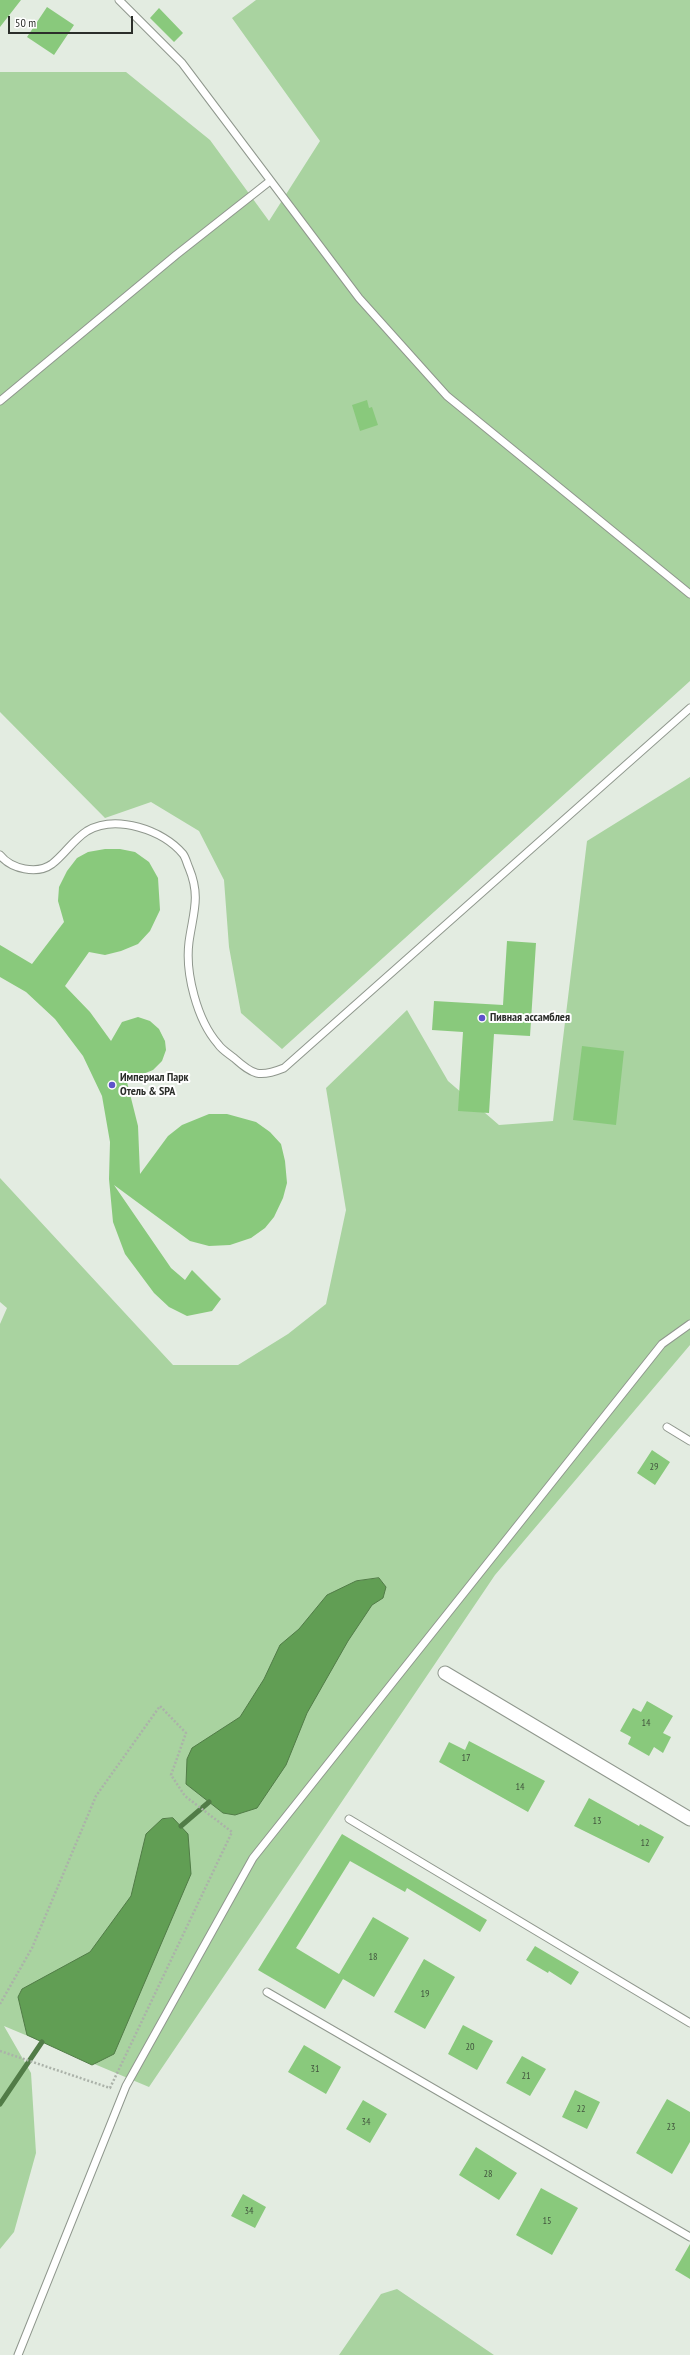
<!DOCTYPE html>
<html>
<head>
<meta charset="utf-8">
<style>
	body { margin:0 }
	#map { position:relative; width:690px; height:2355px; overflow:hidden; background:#e3ece1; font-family:"PT Sans Narrow",sans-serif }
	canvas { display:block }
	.scale { position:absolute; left:8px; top:16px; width:125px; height:18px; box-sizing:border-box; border:2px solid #2b2e2a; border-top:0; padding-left:5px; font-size:12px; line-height:14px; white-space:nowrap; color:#2b2e2a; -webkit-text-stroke:3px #fff; paint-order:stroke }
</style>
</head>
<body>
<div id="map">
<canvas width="690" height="2355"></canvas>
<div class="scale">50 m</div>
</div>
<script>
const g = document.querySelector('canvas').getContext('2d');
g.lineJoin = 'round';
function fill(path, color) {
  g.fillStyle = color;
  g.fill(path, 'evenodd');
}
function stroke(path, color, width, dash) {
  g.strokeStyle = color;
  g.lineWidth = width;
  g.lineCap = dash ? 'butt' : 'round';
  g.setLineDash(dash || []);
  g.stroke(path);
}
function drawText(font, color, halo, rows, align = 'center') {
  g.font = font + ' "PT Sans Narrow",sans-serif';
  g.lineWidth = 4;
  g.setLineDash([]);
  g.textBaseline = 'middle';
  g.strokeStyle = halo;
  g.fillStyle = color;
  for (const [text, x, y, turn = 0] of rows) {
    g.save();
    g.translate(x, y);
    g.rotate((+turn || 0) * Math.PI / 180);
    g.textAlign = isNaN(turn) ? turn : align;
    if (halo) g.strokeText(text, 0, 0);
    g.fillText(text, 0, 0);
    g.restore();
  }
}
const green = new Path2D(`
	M256,0H690V681L282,1049L241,1013L229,947L224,880L199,831L151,802L105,818L0,712V72H126L210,140L269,221L320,141L232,18Z
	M690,777V1345L495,1575L149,2087L4,2026L31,2073L36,2153L14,2232L0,2249V1324L7,1308L0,1302V1178L173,1365H238L288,1334L326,1304L346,1210L326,1088L407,1010L448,1081L499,1125L553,1121L587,841Z
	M397,2289L494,2355H339L381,2294Z`);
const water = new Path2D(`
	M379,1578L386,1587L383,1598L372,1605L348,1641L307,1713L286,1765L257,1808L235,1815L223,1813L186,1784L187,1759L192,1748L240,1717L264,1679L280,1645L299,1629L327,1595L356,1581Z
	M173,1818L188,1834L191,1874L114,2054L92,2065L27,2035L18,1997L22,1989L90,1952L131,1896L146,1834L162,1819Z`);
const stream = new Path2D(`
	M181,1826L209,1802
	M0,2104L42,2042`);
const building = new Path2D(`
	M0,0H21L0,27Z
	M47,7L74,25L54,55L27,37Z
	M159,8L183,33L174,42L150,18Z
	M367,400L369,408L372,407L378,425L360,431L352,405Z
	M105,849H120L135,852L149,862L158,878L160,910L150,931L138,944L121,951L105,955L89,952L65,986L90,1012L111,1041L122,1022L138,1017L150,1021L159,1029L165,1041L166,1050L162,1061L153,1070L143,1074H125L138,1126L140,1174L168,1136L182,1125L209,1114H227L256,1122L270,1132L281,1144L285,1161L287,1183L283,1198L274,1217L265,1228L251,1238L230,1245L209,1246L190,1241L114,1185L171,1268L185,1280L192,1270L221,1299L212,1311L187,1316L169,1307L154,1293L125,1254L113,1222L109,1179L110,1142L102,1096L83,1056L55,1019L26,992L0,977V945L32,964L64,922L58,901L59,887L67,871L77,858L88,852Z
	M507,941L536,943L530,1036L494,1034L489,1113L458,1111L463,1032L432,1030L434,1001L503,1005Z
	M582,1046L624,1051L616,1125L573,1120Z
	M652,1450L670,1462L655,1485L637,1473Z
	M647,1701L673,1716L663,1733L671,1737L663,1753L654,1747L649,1756L628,1744L631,1737L620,1731L633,1708L641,1712Z
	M469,1741L545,1781L528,1812L439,1762L449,1742L465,1750Z
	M589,1798L639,1826L640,1824L664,1837L649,1863L574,1826Z
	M342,1834L487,1920L480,1932L407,1888L405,1892L350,1861L296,1948L339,1974L373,1917L409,1938L374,1997L343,1979L325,2009L258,1970Z
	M535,1946L579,1972L571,1985L549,1971L548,1973L526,1960Z
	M424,1959L455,1977L425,2029L394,2012Z
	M463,2025L493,2041L477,2070L448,2054Z
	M304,2045L341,2067L326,2094L288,2072Z
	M522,2056L546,2069L530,2096L506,2083Z
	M575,2090L600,2102L587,2129L562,2117Z
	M667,2099L690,2112V2142L672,2174L636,2153Z
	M363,2100L387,2114L370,2143L346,2129Z
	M476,2147L517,2173L499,2200L459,2175Z
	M541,2188L578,2208L552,2255L516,2235Z
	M243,2194L266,2207L255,2228L231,2216Z
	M690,2244V2279L675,2270Z`);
const path = new Path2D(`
	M0,2004L32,1948L96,1796L160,1706L186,1733L171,1775L185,1796L232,1832L110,2088L0,2051`);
const lane = new Path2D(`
	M119,0L182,63L359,298L447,396L690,594
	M0,401L176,255L270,181
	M0,855C11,869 37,875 52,864C65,854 73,840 87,831C116,814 163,830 183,854C186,858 187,864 189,868C201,897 193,913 189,942C185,973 197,1020 218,1044C222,1050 229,1054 234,1058C253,1075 259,1078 284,1068L690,708
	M667,1427L690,1441
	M349,1819L690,2023
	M267,1992L690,2237
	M18,2355L126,2086L253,1858L662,1344L690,1324`);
const street = new Path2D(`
	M445,1673L690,1819`);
const markers = [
	[482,1018,4,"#5e52cb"],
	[112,1085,4,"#5e52cb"]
];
const numberNames = [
	["29",654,1467],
	["14",646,1723],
	["17",466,1758],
	["14",520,1787],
	["13",597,1821],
	["12",645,1843],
	["18",373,1957],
	["19",425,1994],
	["20",470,2047],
	["31",315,2069],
	["21",526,2076],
	["22",581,2109],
	["34",366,2122],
	["23",671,2127],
	["28",488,2174],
	["34",249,2211],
	["15",547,2221]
];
const poiNames = [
	["Пивная ассамблея",490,1018],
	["Империал Парк",120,1078],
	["Отель & SPA",120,1092]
];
fill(green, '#a9d3a0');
fill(water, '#619e54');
stroke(water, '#517c47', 1);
stroke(stream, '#517c47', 5);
fill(building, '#89c97c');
stroke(lane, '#8f978d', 9);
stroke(street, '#8f978d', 15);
stroke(path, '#abb2a9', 2.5, [2, 2]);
stroke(lane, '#fff', 7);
stroke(street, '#fff', 13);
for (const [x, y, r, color] of markers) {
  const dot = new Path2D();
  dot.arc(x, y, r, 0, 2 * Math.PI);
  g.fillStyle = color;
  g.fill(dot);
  stroke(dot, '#fff', 1.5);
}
drawText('10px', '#42553e', null, numberNames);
drawText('bold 12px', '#2b2e2a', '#fff', poiNames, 'left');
</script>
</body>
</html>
